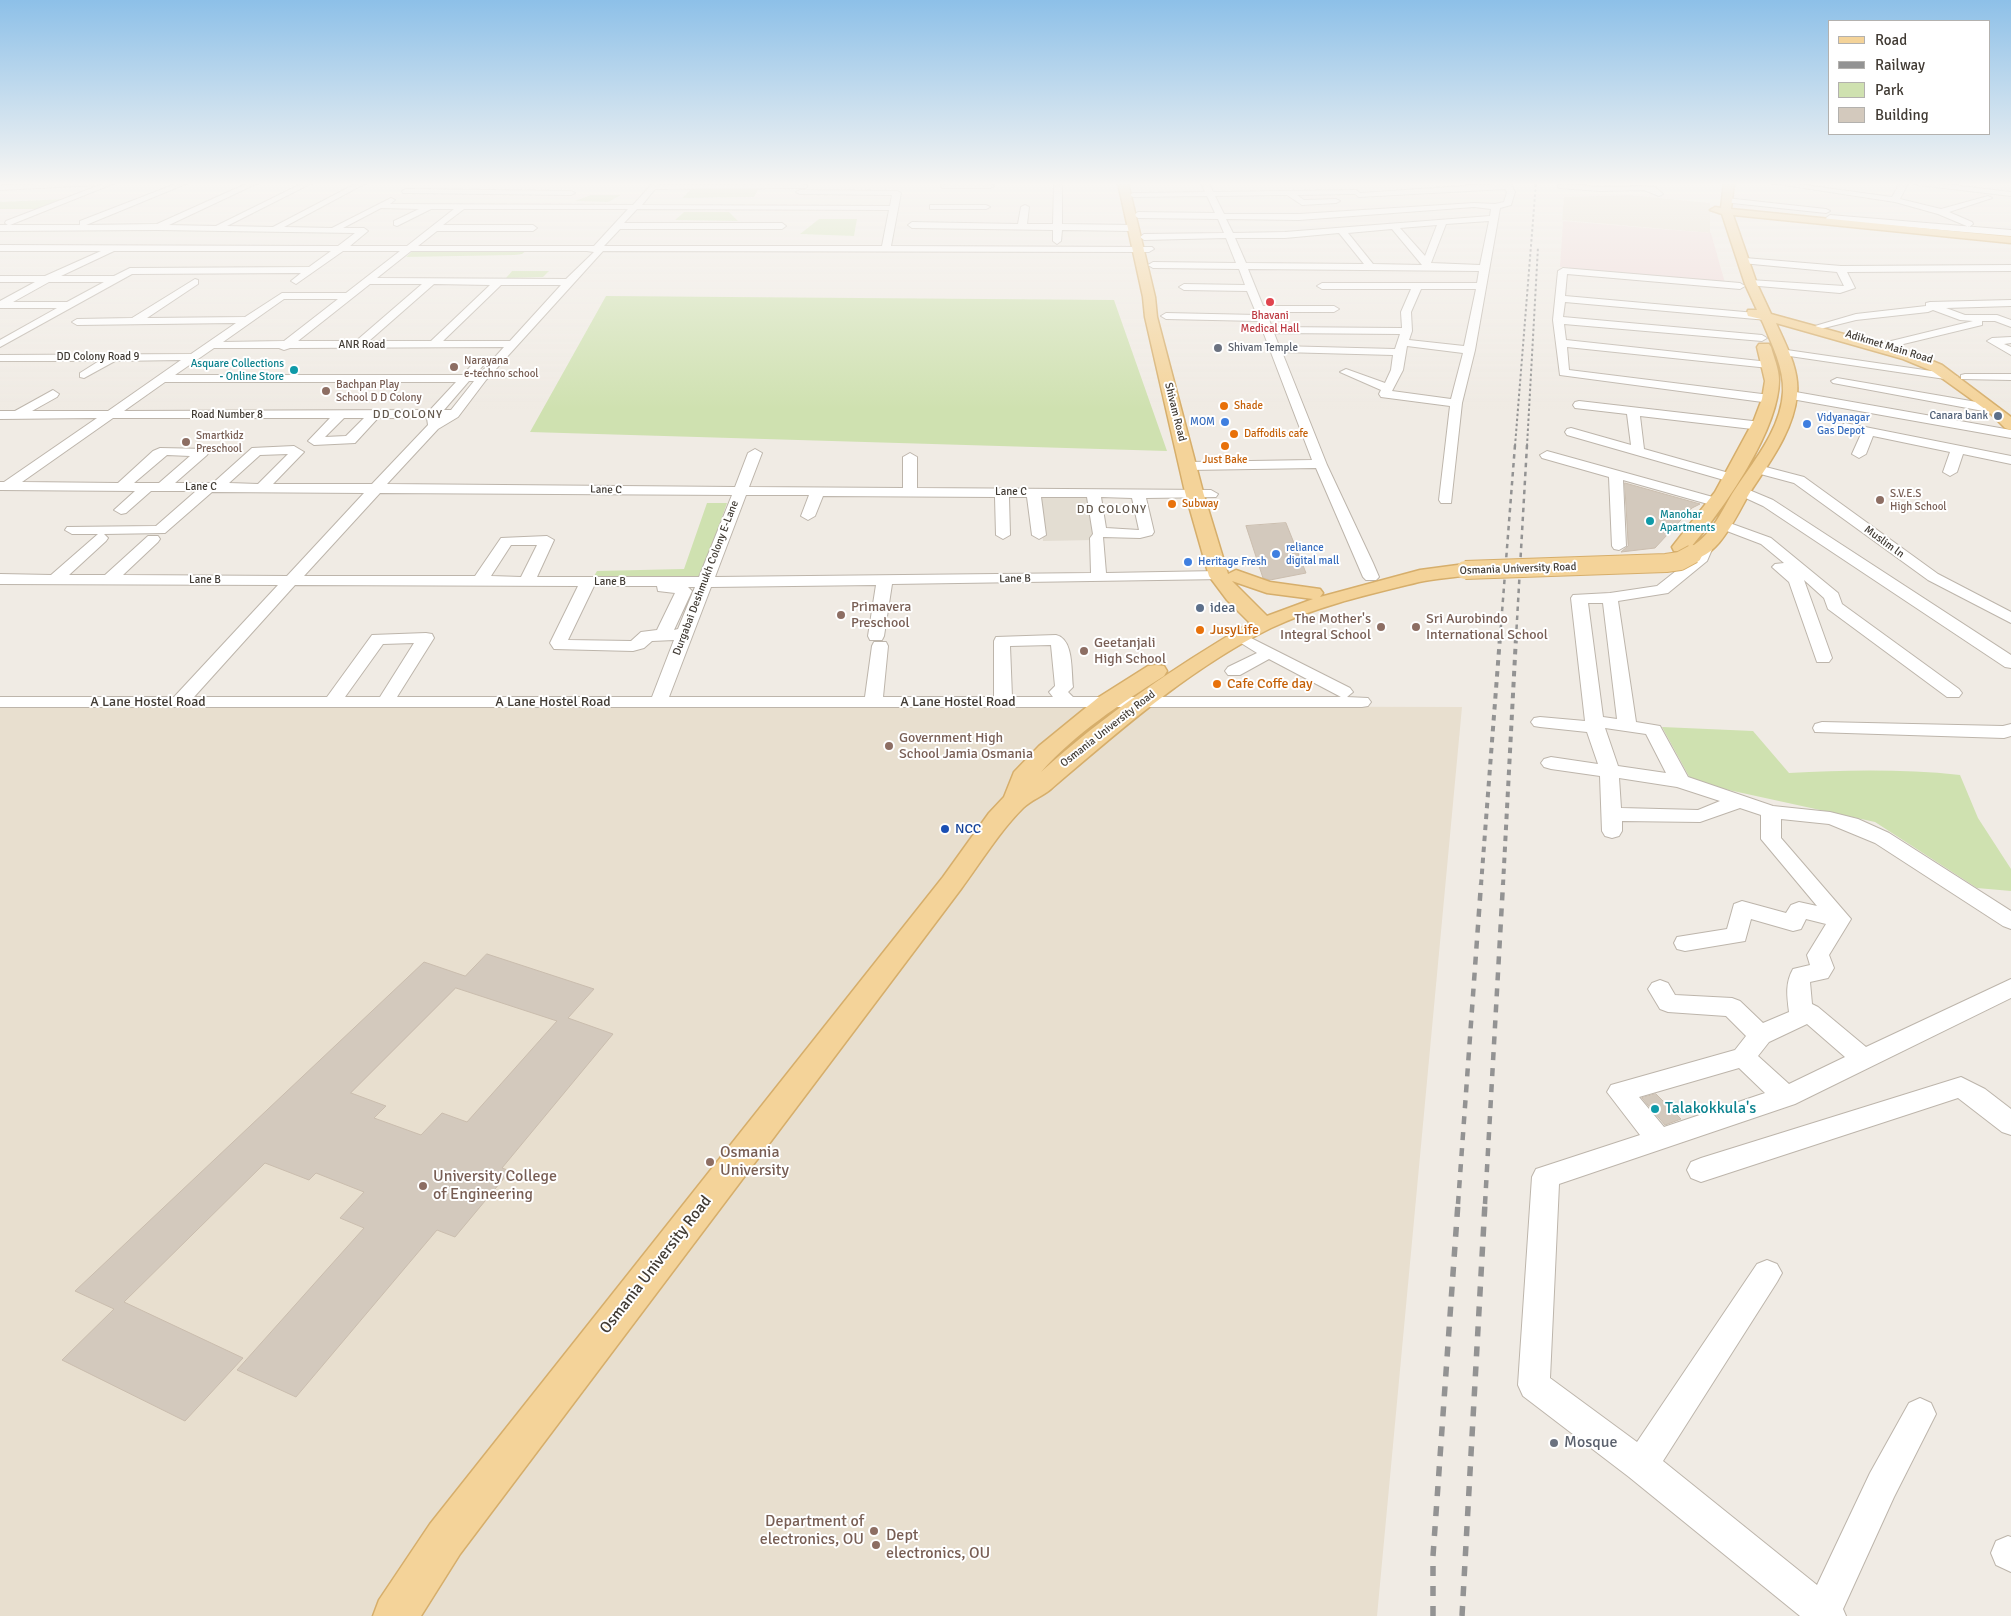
<!DOCTYPE html>
<html>
<head>
<meta charset="utf-8">
<style>
	body { margin:0 }
	#map { position:relative; width:2011px; height:1616px; overflow:hidden; background:#f0ebe4; font-family:Signika,sans-serif }
	canvas { display:block }
	.legend { position:absolute; left:1828px; top:20px; width:162px; height:115px; box-sizing:border-box; background:#fff; border:1px solid #b3b1ae; margin:0; padding:6px 9px; list-style:none; font-size:15px; color:#413b34 }
	.legend li { display:flex; align-items:center; gap:10px; height:25px }
	.legend b { width:25px; border:1px solid #b3b1ae }
</style>
</head>
<body>
<div id="map">
<canvas width="2011" height="1616"></canvas>
<ul class="legend">
<li><b style="height:6px;background:#f4d399"></b>Road</li>
<li><b style="height:6px;background:#939393"></b>Railway</li>
<li><b style="height:14px;background:#cfe1b0"></b>Park</li>
<li><b style="height:14px;background:#d3c9bd"></b>Building</li>
</ul>
</div>
<script>
const g = document.querySelector('canvas').getContext('2d');
g.lineJoin = 'round';
function fill(path, color) {
  g.fillStyle = color;
  g.fill(path, 'evenodd');
}
function stroke(path, color, width, dash) {
  g.strokeStyle = color;
  g.lineWidth = width;
  g.lineCap = dash ? 'butt' : 'round';
  g.setLineDash(dash || []);
  g.stroke(path);
}
function drawText(font, color, halo, rows, align = 'center') {
  g.font = font + ' Signika,sans-serif';
  g.lineWidth = 4;
  g.setLineDash([]);
  g.textBaseline = 'middle';
  g.strokeStyle = halo;
  g.fillStyle = color;
  for (const [text, x, y, turn = 0] of rows) {
    g.save();
    g.translate(x, y);
    g.rotate((+turn || 0) * Math.PI / 180);
    g.textAlign = isNaN(turn) ? turn : align;
    if (halo) g.strokeText(text, 0, 0);
    g.fillText(text, 0, 0);
    g.restore();
  }
}
const residential = new Path2D(`
	M1090,497L1094,540L1043,541L1037,498Z`);
const education = new Path2D(`
	M1630,195L1710,203V233L1562,220L1564,197Z
	M0,704L1462,707L1377,1616H0Z`);
const medical = new Path2D(`
	M1563,221L1711,233L1725,283L1560,267Z`);
const green = new Path2D(`
	M693,187H760L754,197L682,198Z
	M591,195H621L608,202L575,201Z
	M66,199L40,209H0V202Z
	M684,212H729L738,221L675,220Z
	M819,219H857L854,236L800,234Z
	M415,249H528L522,254L515,255L406,257Z
	M512,271H549L543,277L506,278Z
	M606,296L1114,300L1167,451L530,432Z
	M707,503H727L701,578H593L597,571L684,569Z
	M1662,727L1753,731L1789,773C1846,770 1903,769 1960,775L1978,818L2011,869V891L1977,888L1875,822L1692,782Z`);
const building = new Path2D(`
	M1625,483L1700,504L1692,508L1655,548L1621,552L1628,546Z
	M1286,523L1306,573L1270,580L1263,578L1246,526Z
	M487,954L594,989L568,1018L613,1034L502,1168L510,1171L455,1237L437,1230L296,1397L237,1370L364,1228L340,1218L364,1192L316,1173L309,1180L265,1163L124,1302L243,1358L185,1421L62,1360L114,1309L75,1291L424,962L465,976ZM456,988L557,1021L467,1122L442,1113L421,1135L374,1118L386,1106L351,1093Z
	M1656,1094L1681,1119L1665,1125L1642,1098Z`);
const minor = new Path2D(`
	M59,183H101L97,185L0,190V186Z
	M105,183H115L10,225H80V221L178,183H188L86,225L157,224L248,183H258L169,225L216,226L303,183H312L227,226L273,227L357,183H366L284,227L332,228L391,198L395,200L390,204L633,205L653,183H661L660,185L803,184L807,186L806,188L655,189L642,205L890,206L892,195L800,194L796,192L800,190L897,191L901,193L891,246L1152,247L1154,249L1149,252L603,251L486,380L458,417L438,429L387,484L735,487L748,453L755,449L762,453L749,487L903,488V457L910,453L917,457V488L1211,490L1218,494L1216,497L1146,498L1154,532L1152,535L1140,538L1103,537L1106,573L1219,571L1224,573L1227,576L1224,579L892,584L884,636L882,640H870L868,636L876,585L711,587L669,697H865L872,646L874,642H886L888,646L883,697H994V641L996,637L1056,635C1074,639 1071,671 1073,687L1068,692L1073,697H1341L1269,659L1240,675H1228L1225,671L1228,667L1257,653L1233,638L1235,634L1241,633L1350,688L1353,692L1347,697L1368,698L1371,702L1368,706L1362,707H0V697H174L278,585L0,584V574L51,575L98,534H72L65,530L67,527L156,526L196,491H151L126,513L121,514L114,510L135,491L0,490V482H4L97,418L0,419V411H15L53,390L59,394L57,397L32,411H108L181,360L115,361L84,378L80,377V373L99,361H0V355L191,354L236,323L77,325L72,322L77,319L132,318L195,279L198,280V284L147,318L245,317L282,293H346L400,251H343L296,284L291,281L301,273L132,274L0,347V340L57,308H0V301L35,282H0V276H45L101,251H0V245L338,246L355,233L157,230L0,231V225H8L5,223L6,221ZM381,208L419,209L394,221V225L397,226L431,209H454L407,246H350L368,231L364,228H343ZM464,209H628L594,246H418L437,231H533L537,228L533,225H443ZM637,209L889,210L882,246H604L620,229H782L786,226L782,223H624ZM114,251H331L309,267L130,268L114,276H61ZM411,251H587L594,252L566,279L377,278ZM49,282H104L67,302H13ZM370,284H422L356,341H298ZM434,284L490,285L431,341H369ZM501,285H561L510,341H443ZM284,299H338L284,341L223,342ZM504,347L477,377L475,375L487,361L485,359H477L463,375H175L214,348H279L284,350L290,348ZM469,381H474L451,410H444ZM165,382H456L430,410L124,411ZM113,418H330L308,441L314,445L355,443L378,418H427L428,425L372,484H273L304,452L294,446L252,448L213,483H175L207,455L209,452L207,449L160,448L153,451L118,483L22,482ZM344,418H364L346,436L325,437ZM288,454L258,484L229,483L260,455ZM167,455L190,456L159,483H134ZM212,492L364,493L287,576L123,575L158,542L160,539L158,536H148L105,575H69L106,541L108,538L104,534L165,533ZM380,493L732,495L699,577H537L554,540L547,536L501,538L475,576H304ZM746,495H809L801,516L808,520L815,516L823,496L995,497L996,535L1003,539L1010,535L1009,497H1027L1032,535L1039,539L1046,535L1041,497H1087L1093,534L1090,538L1091,573L715,577ZM1101,497L1132,498L1139,530L1106,528ZM511,545H537L521,577L491,576ZM295,585L578,586L550,643L554,649L633,651L644,648L652,641L674,640L652,697H397L434,638L432,634L426,633L372,635L327,697H194ZM594,586H657L658,591L675,593L657,630L641,632L631,641L568,640ZM688,587H695L678,629L674,630L692,591ZM414,643L380,697H345L383,644ZM1051,645L1055,686L1049,692L1053,697H1012L1010,646Z
	M1054,183H1062V224L1132,225L1136,228L1132,231L1062,230L1061,241L1057,244L1053,241V230L912,228L908,225L912,222L1018,224L1021,207L1025,205L1029,207L1027,224H1053Z
	M1201,183H1209L1213,192L1356,190L1360,193L1510,183L1515,192L1511,205L1500,208L1475,350L1462,403L1451,503H1441L1439,500L1450,406L1381,397L1379,394L1381,390L1340,372L1346,369L1385,383L1391,370L1393,355L1282,352L1327,465L1373,563L1379,577L1376,580H1366L1363,577L1316,468L1189,470L1182,466L1189,462L1312,460L1259,321L1166,319L1161,316L1166,313L1257,315L1247,291L1184,290L1179,287L1184,284L1245,285L1239,269L1153,268L1148,265L1153,262L1236,263L1226,238L1144,240L1140,237L1144,234L1224,233L1218,219L1138,218L1134,215L1138,212L1215,213L1207,196L1133,197L1129,195L1133,193L1205,192ZM1505,189L1507,192L1504,202L1495,204L1474,203L1299,214H1224L1215,196L1287,195L1302,205L1336,203L1340,201L1336,199L1304,200L1297,195L1355,194L1359,197ZM1474,207L1491,209L1490,216L1285,232L1233,233L1226,219L1299,220ZM1489,221L1480,265L1431,263L1446,224ZM1437,225L1425,256L1400,228ZM1392,229L1422,265L1373,264L1348,233ZM1339,233L1364,264L1246,263L1235,238H1285ZM1248,269L1479,271L1477,283H1322L1317,286L1322,289H1411L1401,312L1402,328L1272,327L1266,312H1334L1339,309L1334,306H1263ZM1421,289H1476L1464,346L1409,340L1412,331L1411,312ZM1274,333L1400,334L1395,349L1279,346ZM1407,346L1463,353L1451,399L1392,391L1403,370Z
	M1771,183H1789L1892,197L1900,183H1908L1900,199L1941,209L1988,196L1992,198L1949,212L1972,222L1973,224L1969,227L1938,214L1895,202Z
	M1914,183H1934L2011,192V196L1918,185Z
	M945,184H990L994,186L990,188H942L941,186Z
	M1562,184L1600,187L1644,186L1655,187L1663,194L1659,196L1644,190L1600,191L1559,188L1558,186Z
	M406,189L571,191L575,193L571,195L403,193L402,191Z
	M1726,198L1826,209L1830,211L1826,213L1723,202V198Z
	M930,205H986L990,207L986,209H930Z
	M1830,215L2011,230V236L1827,220L1826,218Z
	M1745,258L1841,266L2011,265V271L1847,272L1855,288L1840,293L1747,285L1745,283L1750,280L1844,286L1837,272L1742,263L1740,261Z
	M1563,268L1740,283L1745,286L1740,289L1567,274L1565,296L1767,314L1772,317L1767,320L1565,302L1563,317L1762,335L1767,338L1762,341L1564,324L1566,340L1769,362L1775,365L1769,368L1567,347L1569,370L1770,395L1776,399L1770,403L1560,375L1553,320L1558,271Z
	M2011,300V306L1946,308L1965,315H1997L2011,320V327L1995,321H1982V325L1887,348L1882,345L1883,343L1973,321L1960,320L1933,310L1928,312L1856,320L1820,329L1815,326L1856,314L1926,306V303L1930,302Z
	M2011,337V343L2004,344L2011,347V355L1987,341L1992,338Z
	M1780,349L1952,374L1958,377L1952,380L1776,354V350Z
	M1965,374H2011V380L1961,379V375Z
	M1837,378L1994,405L2000,409L1994,413L1833,383L1831,381Z
	M1790,391L2011,430V438L1786,398V392Z
	M1579,401L1761,422L1767,426L1761,430L1640,416L1644,449L1736,475L1738,478L1736,481L1731,482L1567,435L1565,432L1567,429L1571,428L1631,445L1627,414L1575,408L1573,405L1575,402Z
	M1845,423L2011,456V464L1963,454L1957,472L1950,476L1943,472L1950,452L1873,436L1866,454L1859,458L1852,454L1861,434L1841,430L1839,427Z
	M1547,451L1720,499L1722,502L1715,506L1623,480L1626,546L1619,550L1614,549L1612,546L1609,477L1542,458L1540,455Z
	M1758,465L1804,477L1938,574L2011,612V623L1928,580L1794,483L1753,472L1751,469Z
	M1742,487L1773,500L2011,655V668L2005,667L1763,506L1737,494L1735,491L1737,488Z
	M1724,521L1771,538L1838,593L1842,604L1959,689L1962,693L1959,697H1947L1828,609L1824,598L1804,580L1832,658L1829,662H1817L1789,582L1772,567L1775,564L1784,563L1761,544L1719,528L1717,525L1719,522Z
	M1706,543L1713,547L1707,561L1668,593L1618,601L1636,722L1660,726L1688,777L1773,806L1830,812L1858,819L1889,833L2011,911V929L2003,926L1875,843L1829,824L1781,819V838L1851,919L1829,955L1834,968L1828,978L1810,982L1812,1004L1818,1007L1866,1047L2011,979V998L1795,1104L1559,1184L1550,1378L1637,1442L1757,1264L1767,1260L1777,1264L1782,1273L1777,1282L1663,1461L1817,1585L1870,1473L1909,1403L1920,1398L1931,1403L1936,1414L1894,1497L1843,1609L1846,1616H1800L1629,1477L1523,1396L1518,1385L1532,1177L1536,1169L1640,1135L1607,1092L1611,1085L1735,1050L1746,1036L1726,1016L1668,1012L1660,1009L1648,989L1652,983L1660,980L1668,983L1675,995L1732,998L1740,1001L1763,1023L1789,1012C1787,996 1785,983 1793,969L1810,965L1807,955L1826,924L1806,919L1801,929L1793,931L1751,919L1745,941L1685,951L1677,949L1674,943L1677,937L1727,929L1734,904L1742,901L1786,913L1791,905L1799,902L1817,906L1761,839V815L1740,808L1700,822L1622,821V831L1619,836L1612,838L1605,836L1602,831L1600,776L1551,769L1544,767L1541,763L1544,759L1551,757L1598,764L1587,732L1540,727L1534,726L1531,722L1534,718L1540,717L1585,721L1571,598L1573,595L1610,593L1657,586L1695,556L1701,544ZM1588,603H1603L1617,719L1603,717ZM1605,728L1646,734L1666,773L1618,766ZM1619,778L1677,787L1720,801L1698,810L1621,808ZM1807,1024L1845,1057L1789,1084L1758,1056L1769,1042ZM1739,1068L1765,1093L1664,1127L1639,1097Z
	M1822,722L2003,726L2011,724V736L2004,738L1815,732L1813,728L1815,724Z
	M1961,1077L1985,1089L2011,1109V1135L2002,1132L1958,1098L1701,1182L1691,1178L1687,1170L1691,1162L1701,1158Z
	M2008,1536L2011,1537V1572L1996,1565L1991,1553L1996,1541Z`);
const major = new Path2D(`
	M1118,183H1128L1155,297L1157,317L1203,492L1228,574L1236,570L1270,582L1320,589L1323,593L1320,597L1420,570L1465,564L1472,566L1475,570L1472,574C1455,578 1437,578 1419,582C1370,594 1317,606 1271,628C1190,668 1119,731 1051,789C1043,796 1031,800 1023,808C999,832 981,862 961,889L460,1554L421,1616H373L379,1600L430,1524L943,877L989,813L1004,797L1014,772L1039,746L1099,697L1148,666L1156,665L1164,666L1167,671L1164,676C1120,704 1076,733 1041,772C1105,714 1176,666 1250,623L1227,600L1209,576L1185,492L1145,317L1143,297ZM1232,581L1267,593L1313,599L1267,616Z
	M1724,183H1734L1731,209L2011,237V243L1733,215L1757,284L1771,314L1913,353L1942,365L2011,417V430L2005,428L1989,412L1932,371L1903,359L1776,323C1786,345 1800,371 1797,395C1793,433 1768,464 1749,494C1737,514 1716,565 1686,558L1684,554L1685,552L1674,551L1672,547L1715,492L1754,420L1762,399L1765,381L1757,347L1759,344H1769L1771,347C1774,358 1779,369 1779,380C1779,430 1723,510 1691,547C1712,534 1720,514 1732,494C1752,463 1781,430 1783,392C1784,368 1772,345 1763,323L1761,319L1748,316L1747,313L1748,310H1757L1745,284L1722,214L1710,210L1715,207L1721,208Z`);
const railFar4 = new Path2D(`
	M1515,446L1536,183
	M1527,446L1538,247`);
const railFar3 = new Path2D(`
	M1500,638L1515,445
	M1516,638L1527,445`);
const railFar2 = new Path2D(`
	M1481,885L1500,637
	M1503,885L1516,637`);
const railFar1 = new Path2D(`
	M1458,1204L1481,884
	M1485,1204L1503,884`);
const rail = new Path2D(`
	M1433,1616V1556L1458,1203
	M1462,1616L1485,1203`);
const majorBridge = new Path2D(`
	M1465,570L1666,563L1680,561L1693,554`);
const markers = [
	[1270,302,5,"#e0444e"],
	[1218,348,5,"#6b7280"],
	[454,367,5,"#8d6e63"],
	[294,370,5,"#0f9aa8"],
	[326,391,5,"#8d6e63"],
	[1224,406,5,"#e8710a"],
	[1998,416,5,"#5c6f8a"],
	[1225,422,5,"#3f7fe0"],
	[1807,424,5,"#3f7fe0"],
	[1234,434,5,"#e8710a"],
	[186,442,5,"#8d6e63"],
	[1225,446,5,"#e8710a"],
	[1880,500,5,"#8d6e63"],
	[1172,504,5,"#e8710a"],
	[1650,521,5,"#0f9aa8"],
	[1276,554,5,"#3f7fe0"],
	[1188,562,5,"#3f7fe0"],
	[1200,608,5,"#5c6f8a"],
	[841,615,5,"#8d6e63"],
	[1381,627,5,"#8d6e63"],
	[1416,627,5,"#8d6e63"],
	[1200,630,5,"#e8710a"],
	[1084,651,5,"#8d6e63"],
	[1217,684,5,"#e8710a"],
	[889,746,5,"#8d6e63"],
	[945,829,5,"#1a4fb4"],
	[1655,1109,5,"#0f9aa8"],
	[710,1162,5,"#8d6e63"],
	[423,1186,5,"#8d6e63"],
	[1554,1443,5,"#6b7280"],
	[874,1531,5,"#8d6e63"],
	[876,1545,5,"#8d6e63"]
];
const farHealthnames = [
	["Bhavani",1270,316],
	["Medical Hall",1270,329]
];
const farStreetnames = [
	["ANR Road",362,345],
	["Adikmet Main Road",1889,347,17],
	["DD Colony Road 9",98,357],
	["Shivam Road",1175,412,76],
	["Road Number 8",227,415],
	["Lane C",201,487],
	["Lane C",606,490,1],
	["Lane C",1011,492],
	["Muslim ln",1884,542,36],
	["Osmania University Road",1518,569,-2],
	["Durgabai Deshmukh Colony E-Lane",706,578,-69],
	["Lane B",1015,579,-1],
	["Lane B",205,580],
	["Lane B",610,582],
	["Osmania University Road",1108,729,-38]
];
const farWorshipnames = [
	["Shivam Temple",1228,348]
];
const farEducationnames = [
	["Narayana",464,361],
	["e-techno school",464,374],
	["Bachpan Play",336,385],
	["School D D Colony",336,398],
	["Smartkidz",196,436],
	["Preschool",196,449],
	["S.V.E.S",1890,494],
	["High School",1890,507]
];
const farCulturenames = [
	["Asquare Collections",284,364],
	["- Online Store",284,377],
	["Manohar",1660,515,"left"],
	["Apartments",1660,528,"left"]
];
const farFoodnames = [
	["Shade",1234,406],
	["Daffodils cafe",1244,434],
	["Just Bake",1225,460,"center"],
	["Subway",1182,504]
];
const farServicenames = [
	["Canara bank",1988,416]
];
const farShopnames = [
	["Vidyanagar",1817,418],
	["Gas Depot",1817,431],
	["MOM",1215,422,"right"],
	["reliance",1286,548],
	["digital mall",1286,561],
	["Heritage Fresh",1198,562]
];
const farNeighbourhoodnames = [
	["DD COLONY",408,415],
	["DD COLONY",1112,510]
];
const educationNames = [
	["Primavera",851,607],
	["Preschool",851,623],
	["The Mother's",1371,619,"right"],
	["Integral School",1371,635,"right"],
	["Sri Aurobindo",1426,619],
	["International School",1426,635],
	["Geetanjali",1094,643],
	["High School",1094,659],
	["Government High",899,738],
	["School Jamia Osmania",899,754]
];
const serviceNames = [
	["idea",1210,608]
];
const foodNames = [
	["JusyLife",1210,630],
	["Cafe Coffe day",1227,684]
];
const streetNames = [
	["A Lane Hostel Road",148,702],
	["A Lane Hostel Road",553,702],
	["A Lane Hostel Road",958,702]
];
const transitNames = [
	["NCC",955,829]
];
const nearCulturenames = [
	["Talakokkula's",1665,1109]
];
const nearEducationnames = [
	["Osmania",720,1153],
	["University",720,1171],
	["University College",433,1177],
	["of Engineering",433,1195],
	["Department of",864,1522,"right"],
	["electronics, OU",864,1540,"right"],
	["Dept",886,1536],
	["electronics, OU",886,1554]
];
const nearStreetnames = [
	["Osmania University Road",656,1265,-52]
];
const nearWorshipnames = [
	["Mosque",1564,1443]
];
fill(residential, '#e3ddd2');
fill(education, '#e8dfcf');
fill(medical, '#f0d9d8');
fill(green, '#cfe1b0');
fill(building, '#d3c9bd');
stroke(building, '#cabdae', 1);
stroke(minor, '#bdb5ab', 2);
stroke(major, '#d6ae6b', 3);
fill(minor, '#fff');
fill(major, '#f4d399');
stroke(railFar4, '#939393', 2, [2.5, 2.5]);
stroke(railFar3, '#939393', 2.5, [4.5, 4.5]);
stroke(railFar2, '#939393', 4, [5.5, 5.5]);
stroke(railFar1, '#939393', 4.5, [8, 8]);
stroke(rail, '#939393', 5.5, [10, 10]);
stroke(majorBridge, '#d6ae6b', 20, []);
stroke(majorBridge, '#f4d399', 18);
const sky = g.createLinearGradient(0, 0, 0, 409);
sky.addColorStop(0, '#8dc0e8');
sky.addColorStop(0.45, '#f8f6f3');
sky.addColorStop(1, '#f8f6f300');
g.fillStyle = sky;
g.fillRect(0, 0, 2011, 409);
for (const [x, y, r, color] of markers) {
  const dot = new Path2D();
  dot.arc(x, y, r, 0, 2 * Math.PI);
  g.fillStyle = color;
  g.fill(dot);
  stroke(dot, '#fff', 2);
}
drawText('11px', '#be3a42', '#fff', farHealthnames);
drawText('11px', '#413b34', '#fff', farStreetnames);
drawText('11px', '#5b616d', '#fff', farWorshipnames, 'left');
drawText('11px', '#785e54', '#fff', farEducationnames, 'left');
drawText('11px', '#0d838f', '#fff', farCulturenames, 'right');
drawText('11px', '#c56008', '#fff', farFoodnames, 'left');
drawText('11px', '#4e5e75', '#fff', farServicenames, 'right');
drawText('11px', '#366cbe', '#fff', farShopnames, 'left');
g.letterSpacing = '1px';
drawText('12px', '#63584d', '#fff', farNeighbourhoodnames);
g.letterSpacing = '0px';
drawText('14px', '#785e54', '#fff', educationNames, 'left');
drawText('14px', '#4e5e75', '#fff', serviceNames, 'left');
drawText('14px', '#c56008', '#fff', foodNames, 'left');
drawText('14px', '#413b34', '#fff', streetNames);
drawText('14px', '#164399', '#fff', transitNames, 'left');
drawText('16px', '#0d838f', '#fff', nearCulturenames, 'left');
drawText('16px', '#785e54', '#fff', nearEducationnames, 'left');
drawText('16px', '#413b34', '#fff', nearStreetnames);
drawText('16px', '#5b616d', '#fff', nearWorshipnames, 'left');
</script>
</body>
</html>
